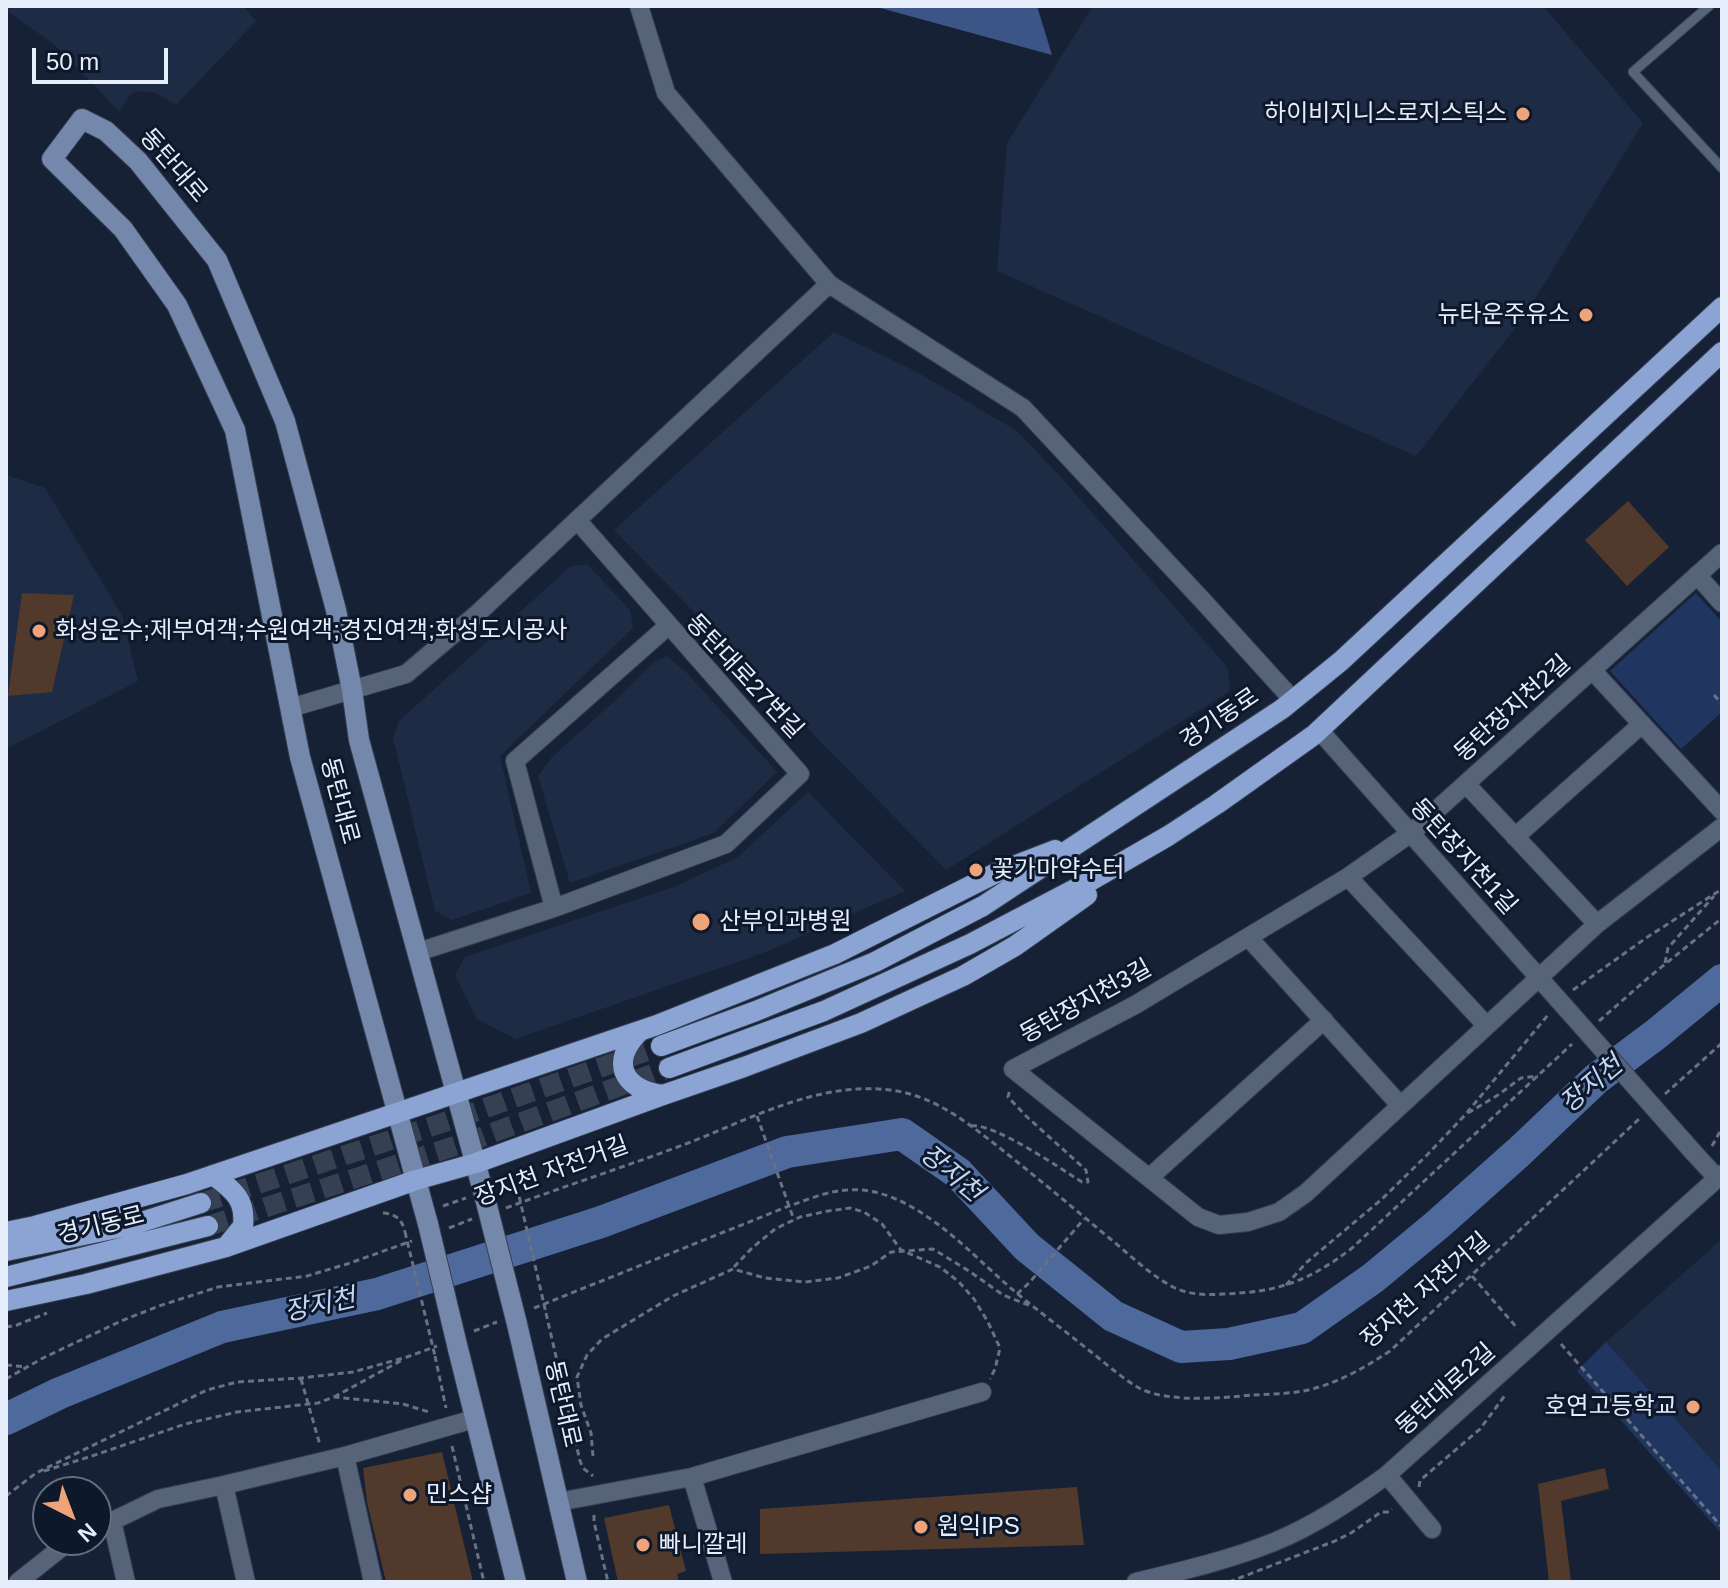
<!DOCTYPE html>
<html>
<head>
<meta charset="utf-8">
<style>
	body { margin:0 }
	#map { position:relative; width:1728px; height:1588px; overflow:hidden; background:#172135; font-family:Arial,sans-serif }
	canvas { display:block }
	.frame { position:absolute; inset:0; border:8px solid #e6eefc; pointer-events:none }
	.north { position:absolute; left:32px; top:1476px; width:80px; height:80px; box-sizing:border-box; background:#0e182b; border:2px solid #646e7f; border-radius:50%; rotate:138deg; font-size:22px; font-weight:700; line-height:32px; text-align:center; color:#e6eefc }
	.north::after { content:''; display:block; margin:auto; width:28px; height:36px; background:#efa378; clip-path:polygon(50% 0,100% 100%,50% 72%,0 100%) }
	.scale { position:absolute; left:32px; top:48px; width:136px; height:36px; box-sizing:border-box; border:4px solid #e6eefc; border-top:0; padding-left:10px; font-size:24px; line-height:28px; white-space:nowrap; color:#e6eefc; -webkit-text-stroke:6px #0e182b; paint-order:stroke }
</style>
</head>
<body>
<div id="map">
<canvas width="1728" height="1588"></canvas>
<div class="frame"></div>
<div class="north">N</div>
<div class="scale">50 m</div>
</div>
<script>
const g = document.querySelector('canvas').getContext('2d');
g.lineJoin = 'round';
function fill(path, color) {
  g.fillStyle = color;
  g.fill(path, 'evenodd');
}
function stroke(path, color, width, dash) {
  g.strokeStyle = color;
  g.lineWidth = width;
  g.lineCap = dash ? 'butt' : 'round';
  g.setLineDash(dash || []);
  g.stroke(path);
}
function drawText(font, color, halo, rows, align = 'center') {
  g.font = font + ' Arial,"Noto Sans KR",sans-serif';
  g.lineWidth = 6;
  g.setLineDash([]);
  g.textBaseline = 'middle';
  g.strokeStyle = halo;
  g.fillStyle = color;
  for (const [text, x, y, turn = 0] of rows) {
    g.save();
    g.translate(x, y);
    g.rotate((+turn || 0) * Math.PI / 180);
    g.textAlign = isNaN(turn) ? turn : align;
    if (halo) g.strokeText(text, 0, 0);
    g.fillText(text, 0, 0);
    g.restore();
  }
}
const built = new Path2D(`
	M6,6H243L256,21L176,105L155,93L143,91L132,93L119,111L55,45L6,10Z
	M1093,6H1543L1643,123L1525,315L1416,456L997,271L1007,143Z
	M834,332L917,372L1017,431L1059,475L1228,668L1230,691L946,870L614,530Z
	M6,475L45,488L122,615L138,681L6,749Z
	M587,564L630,610L633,628L500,756L531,893L452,920L435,911L393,738L399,721L571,566Z
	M667,656L687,673L777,772L714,833L570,883L538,776L552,757L617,699L654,662Z
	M808,792L905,891L763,953L515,1039L477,1019L455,975L465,957L676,886L738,857Z
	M1722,1239V1471L1606,1342Z`);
const green = new Path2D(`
	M1696,593L1722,622V712L1681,749L1610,671Z
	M1606,1342L1722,1471V1534L1577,1371Z`);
const forest = new Path2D(`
	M873,6H1037L1052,55Z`);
const river = new Path2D(`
	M6,1419L60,1393L222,1327L377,1294L601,1222L787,1152L902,1134L958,1173L1027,1247L1113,1316L1181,1347L1229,1344L1302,1328L1373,1278L1437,1225L1519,1152L1596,1079L1655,1035L1722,980`);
const building = new Path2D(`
	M1628,501L1669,547L1627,586L1585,540Z
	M22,593L74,595L52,692L8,696Z
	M442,1452L473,1582H386L367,1502L363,1468Z
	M1605,1468L1609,1489L1561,1501L1571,1582H1549L1538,1484Z
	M1077,1487L1084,1545L760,1554V1509Z
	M669,1505L686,1571L677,1574L679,1582H618L604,1518Z`);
const primaryTunnel = new Path2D(`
	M201,1203L463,1116L661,1046
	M208,1226L473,1140L669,1068`);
const path = new Path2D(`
	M1714,695L1722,704
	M1665,963L1668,948L1714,896
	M1573,990L1646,938L1722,889
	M1599,1021L1648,978L1722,918
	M1665,1094L1722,1043
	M1468,1113L1498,1095L1521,1078L1538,1076
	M757,1116L794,1220
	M971,1126C993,1122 1061,1169 1082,1182H1088L1086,1170L1026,1116L1008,1097L1010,1089
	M1712,1146L1722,1128
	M500,1186L516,1180L517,1187
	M443,1206L466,1198
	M506,1208C565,1186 624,1167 683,1145C749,1120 817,1081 890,1090C932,1095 964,1120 996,1145C1034,1175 1071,1206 1108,1237C1129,1254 1151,1276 1175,1288C1190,1295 1207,1295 1223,1294C1278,1292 1307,1282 1351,1249L1572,1044
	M383,1213C396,1214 402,1219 405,1232
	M449,1228L472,1219
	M734,1267L752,1248L775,1229L800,1217L828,1211L850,1208L864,1212L882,1224L901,1250L940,1267L959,1282L974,1299L988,1322L1000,1348L995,1369L990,1379
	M1472,1276L1518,1329
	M1286,1285L1307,1262L1382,1199L1427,1155L1465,1115L1548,1015
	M1017,1294L1029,1283L1084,1219
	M534,1308L789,1206C807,1200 827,1191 847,1190C908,1185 963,1246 1005,1283C1031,1306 1059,1326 1086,1348C1103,1361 1120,1377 1139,1388C1168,1403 1221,1398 1253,1395C1271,1394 1290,1394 1308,1390C1338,1383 1364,1368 1390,1351L1639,1119
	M546,1313L580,1461L583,1468L593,1476
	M6,1327L17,1325L47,1313
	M474,1331L497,1322
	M1561,1344L1722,1527
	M435,1356L446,1408
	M6,1365L26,1367
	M6,1379L43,1358L121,1321L159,1306L218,1287L307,1276L347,1264L412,1241
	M301,1379L320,1445
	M334,1397L404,1359
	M452,1446L484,1582
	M593,1456L591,1433L581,1405L577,1377L587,1355L602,1339L673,1296L733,1269L765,1278L805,1282L838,1278L871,1266L891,1252L933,1249L969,1271L1003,1295L1031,1306
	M44,1471L92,1456L185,1424L237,1412L318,1403L334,1397L403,1404L429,1412
	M1419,1487L1420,1481L1424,1477L1480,1429L1506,1394
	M6,1496L36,1473L207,1390L237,1382L301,1378L353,1372L407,1357L437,1346
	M594,1515V1522L608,1582
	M1229,1582L1335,1541L1351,1533L1381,1512H1389L1392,1509`);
const lane = new Path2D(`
	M1709,6L1633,72L1722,168`);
const street = new Path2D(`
	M639,6L666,93L829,284
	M577,520L669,625
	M1722,553L1411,833L1348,877L1135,1005L1013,1069L1198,1217L1219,1225L1248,1222L1279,1212L1306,1193L1597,924L1722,827
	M1697,575L1722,603
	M1592,670L1722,811
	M290,708L406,674L477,614L829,284L1023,408L1204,602L1293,700
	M1319,730L1572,1015
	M1466,784L1597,924
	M1515,837L1642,724
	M1348,877L1486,1025
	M1248,937L1400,1105
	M418,952L554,908L726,844L800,774L669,625L515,761L554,908
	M1694,1153L1717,1178
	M1150,1177L1324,1020
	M1387,1475L1432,1529
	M692,1477L723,1582
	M224,1485L246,1582
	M558,1502L692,1477L982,1392
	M112,1521L126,1582
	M96,1529L158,1499L224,1485L345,1456
	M18,1582L71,1540
	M373,1582L345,1456L474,1419
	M1136,1582C1182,1571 1229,1560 1274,1542C1315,1525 1351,1501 1387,1475L1722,1174`);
const secondary = new Path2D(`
	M428,1224L300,757L235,430L177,305L123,229L52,159L82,119L106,131L138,161L217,260L285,421L336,610L352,690L359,740L485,1198
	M517,1324L577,1582
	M458,1349L516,1582`);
const primary = new Path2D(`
	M640,1031C610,1061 621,1089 663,1095
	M661,1046L756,1011L875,962L983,906L1282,709L1341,661L1722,307
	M669,1068L824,1011L970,944L1090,881L1168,836L1217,804L1314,735L1722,352
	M213,1175C233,1190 246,1199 243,1226L226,1247
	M6,1232L35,1226L187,1184L657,1025L835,954L998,872L1055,850
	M6,1251L132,1225L201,1203
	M6,1277L208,1226
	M6,1301L86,1284L226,1247L416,1180L476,1163L663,1095L744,1067L861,1023L963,976L1015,946L1087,895`);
const pathBridge = new Path2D(`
	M517,1187L546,1313
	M405,1232L435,1356`);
const streetBridge = new Path2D(`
	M1572,1015L1694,1153`);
const secondaryBridge = new Path2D(`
	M485,1198L517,1324
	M428,1224L458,1349`);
const markers = [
	[1523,114,8,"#efa378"],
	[1586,315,8,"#efa378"],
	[39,631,8,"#efa378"],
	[976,870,8,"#efa378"],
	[701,922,10,"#efa378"],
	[1693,1407,8,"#efa378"],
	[410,1495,8,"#efa378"],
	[921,1527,8,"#efa378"],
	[643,1545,8,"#efa378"]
];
const poiNames = [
	["하이비지니스로지스틱스",1507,114,"right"],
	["뉴타운주유소",1570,315,"right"],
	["화성운수;제부여객;수원여객;경진여객;화성도시공사",55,631],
	["꽃가마약수터",992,870],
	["산부인과병원",719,922],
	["호연고등학교",1677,1407,"right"],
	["민스샵",426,1495],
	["원익IPS",937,1527],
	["빠니깔레",659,1545]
];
const streetNames = [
	["동탄대로",173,166,49],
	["동탄대로27번길",744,677,47],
	["동탄장지천2길",1513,709,-42],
	["경기동로",1220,719,-34],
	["동탄대로",339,801,75],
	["동탄장지천1길",1463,857,48],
	["동탄장지천3길",1086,1002,-29],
	["장지천 자전거길",552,1172,-20],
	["경기동로",101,1226,-14],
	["장지천 자전거길",1426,1291,-41],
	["동탄대로2길",1446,1390,-42],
	["동탄대로",562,1404,77]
];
const waterNames = [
	["장지천",1592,1085,-40],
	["장지천",951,1174,40],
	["장지천",320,1306,-12]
];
fill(built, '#1e2b45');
fill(green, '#203660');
fill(forest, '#3b5586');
stroke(river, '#4e699c', 32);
fill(building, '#51392b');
stroke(primaryTunnel, '#364053', 20, [20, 10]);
stroke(lane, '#343e51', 11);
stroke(street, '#343e51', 20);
stroke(secondary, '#343e51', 22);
stroke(primary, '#343e51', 22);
stroke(path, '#697283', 3, [6, 4]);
stroke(lane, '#576379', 9);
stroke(street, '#576379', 18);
stroke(secondary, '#7488ac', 20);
stroke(primary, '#8ba4d3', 20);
stroke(streetBridge, '#343e51', 20, []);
stroke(secondaryBridge, '#343e51', 22, []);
stroke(pathBridge, '#697283', 3, [6, 4]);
stroke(streetBridge, '#576379', 18);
stroke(secondaryBridge, '#7488ac', 20);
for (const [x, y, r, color] of markers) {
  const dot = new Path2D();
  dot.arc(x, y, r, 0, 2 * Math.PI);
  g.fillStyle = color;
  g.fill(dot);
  stroke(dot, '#0e182b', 3);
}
drawText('24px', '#e6eefc', '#0e182b', poiNames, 'left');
drawText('24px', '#e6eefc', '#0e182b', streetNames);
drawText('italic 26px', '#c5d6f5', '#0e182b', waterNames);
</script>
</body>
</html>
